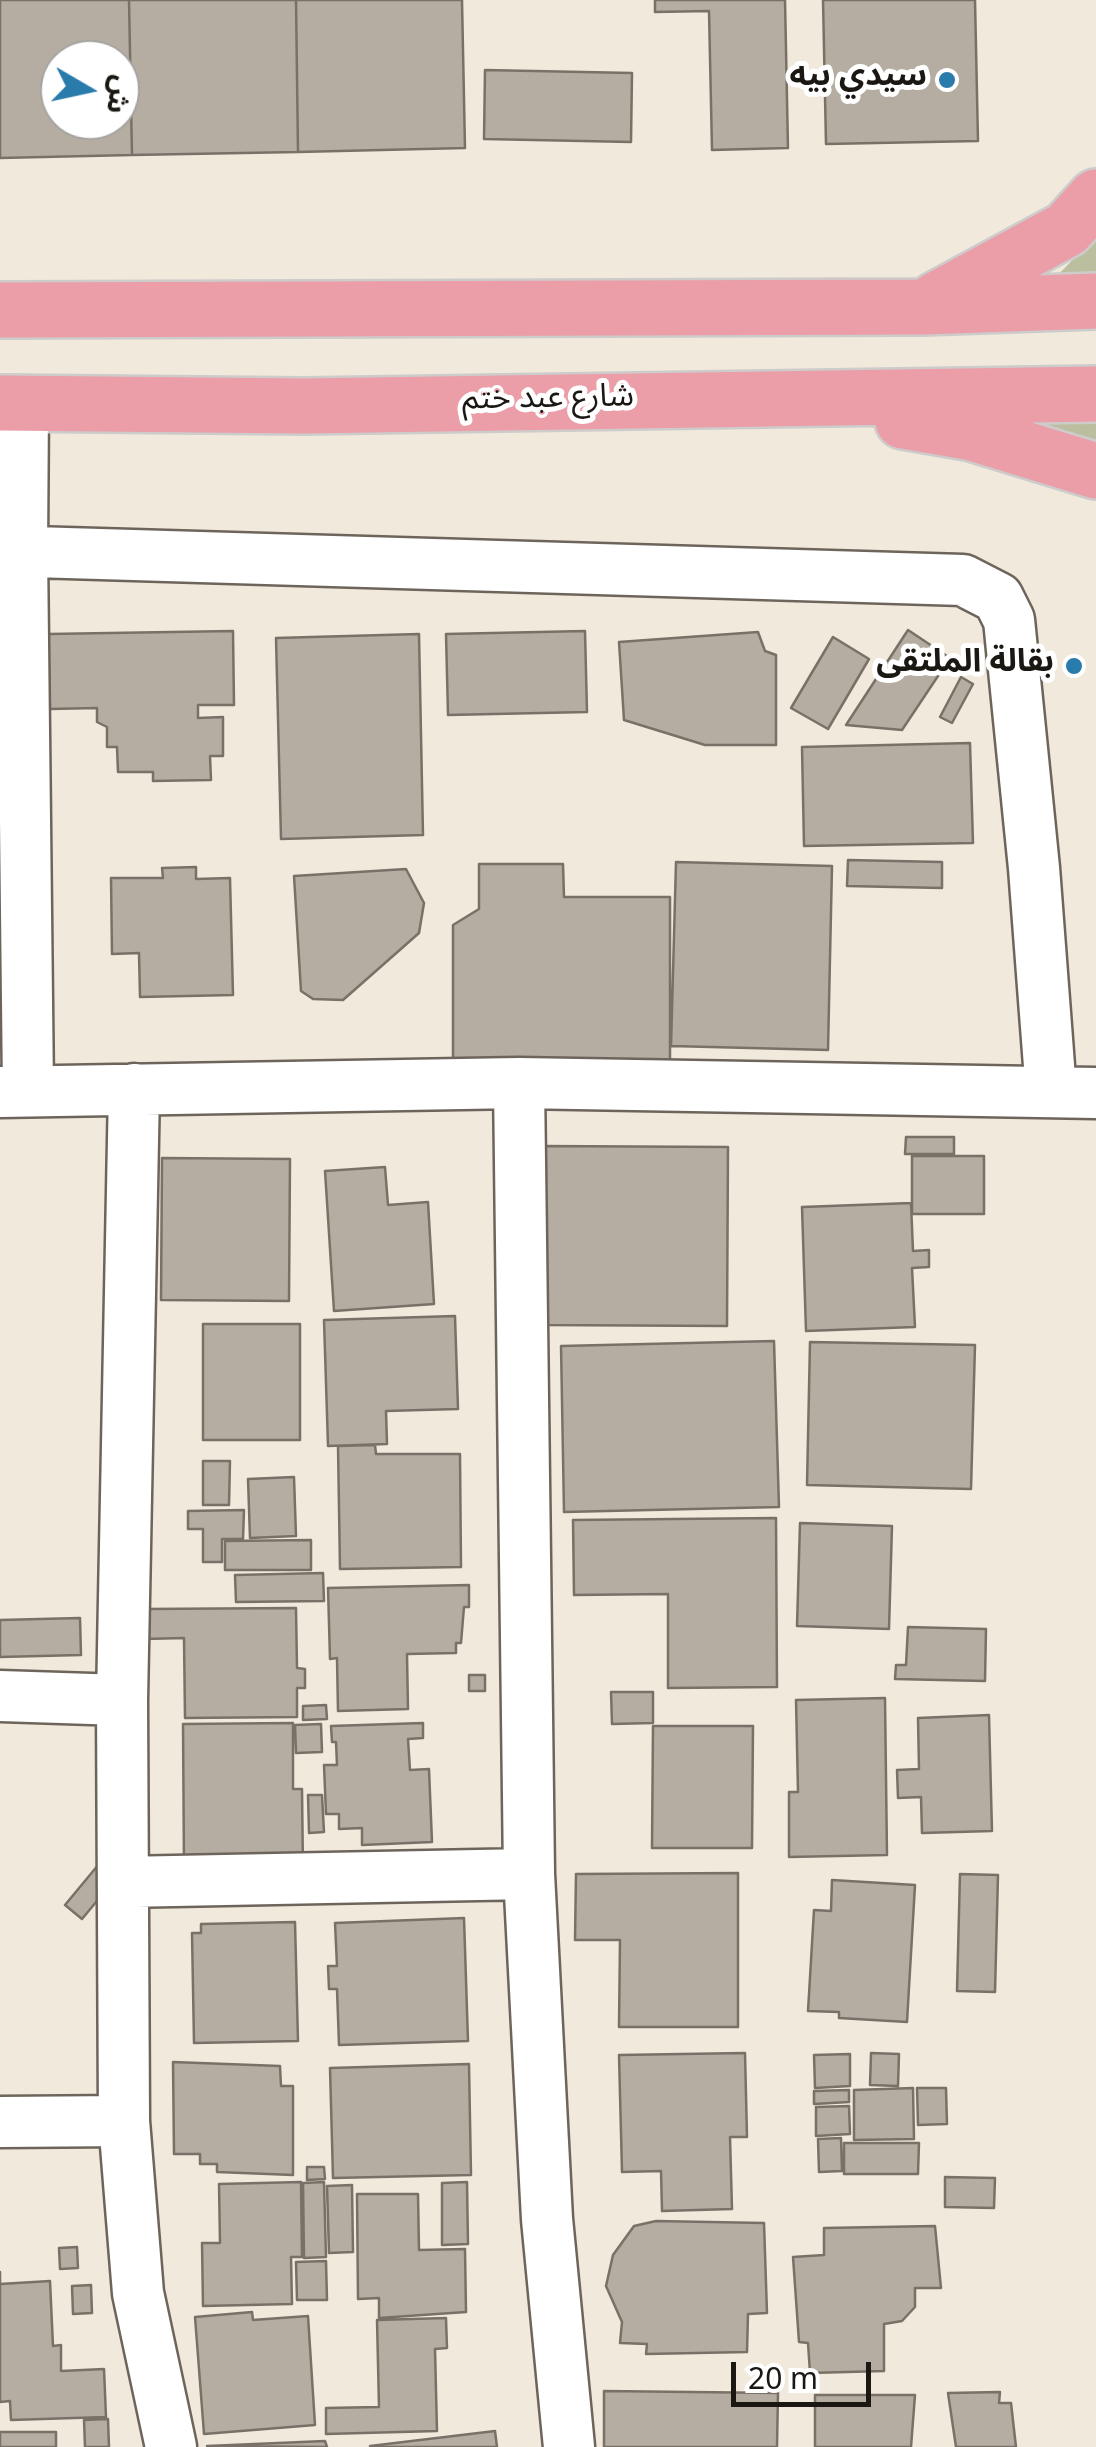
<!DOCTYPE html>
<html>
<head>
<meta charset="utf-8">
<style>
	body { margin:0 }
	#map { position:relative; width:1096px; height:2447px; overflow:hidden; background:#f2e9dd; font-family:Georgia,"Noto Sans Arabic",serif }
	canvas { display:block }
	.north { position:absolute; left:40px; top:40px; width:100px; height:100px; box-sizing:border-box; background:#fff; border:2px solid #a4a3a1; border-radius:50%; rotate:99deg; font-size:28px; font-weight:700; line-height:40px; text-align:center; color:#1b1814 }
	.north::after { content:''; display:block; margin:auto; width:35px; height:45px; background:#297bac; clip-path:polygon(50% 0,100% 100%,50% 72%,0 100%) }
	.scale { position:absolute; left:731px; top:2362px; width:140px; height:45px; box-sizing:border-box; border:5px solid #1b1814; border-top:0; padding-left:12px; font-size:30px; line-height:35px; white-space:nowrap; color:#1b1814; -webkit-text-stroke:8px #fff; paint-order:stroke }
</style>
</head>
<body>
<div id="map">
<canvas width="1096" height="2447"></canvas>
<div class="north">ش</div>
<div class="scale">20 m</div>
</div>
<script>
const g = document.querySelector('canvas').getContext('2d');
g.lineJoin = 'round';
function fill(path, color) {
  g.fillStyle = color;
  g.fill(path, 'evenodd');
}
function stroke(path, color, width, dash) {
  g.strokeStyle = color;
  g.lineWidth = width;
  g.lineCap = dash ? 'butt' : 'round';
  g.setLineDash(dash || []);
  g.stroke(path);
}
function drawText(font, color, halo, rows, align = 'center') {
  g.font = font + ' Georgia,"Noto Sans Arabic",serif';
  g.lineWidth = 10;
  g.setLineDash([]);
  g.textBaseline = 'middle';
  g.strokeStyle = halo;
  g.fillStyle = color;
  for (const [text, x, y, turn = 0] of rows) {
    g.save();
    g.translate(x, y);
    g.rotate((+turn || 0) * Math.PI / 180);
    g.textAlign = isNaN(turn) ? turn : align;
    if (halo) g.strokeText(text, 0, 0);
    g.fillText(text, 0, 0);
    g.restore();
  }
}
const green = new Path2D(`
	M1096,236V281L1050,283Z
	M1096,405V458L1008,406Z`);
const building = new Path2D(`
	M0,0H129L132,155L0,158ZM60,60H120V120H60Z
	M129,0H296L298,152L132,155Z
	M296,0H462L465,148L298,152Z
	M655,0H785L788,148L712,150L709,11L655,12Z
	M823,0H975L978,141L826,144Z
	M485,70L632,73L631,142L484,139Z
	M908,630L950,658L902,730L846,725Z
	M233,631L234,705H198V718L223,717V756H210L211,780L153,781V772H118L117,747H107V727L97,722V708L50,709L48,634Z
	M585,631L587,712L448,715L446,634Z
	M758,632L765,651L776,655V745H705L624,720L619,642Z
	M419,634L423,835L281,839L276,638Z
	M833,637L869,659L828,729L791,708Z
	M961,677L973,684L952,723L940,717Z
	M970,743L973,843L804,846L802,747Z
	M848,860L942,862V888L847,886Z
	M676,862L832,866L828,1050L671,1046Z
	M479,864H563L564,897H670V1060L453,1061V925L479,909Z
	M196,867V879L230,878L233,995L140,997L139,953L112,954L111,878H163L162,868Z
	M406,869L424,903L419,933L343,1000L313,999L301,991L294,876Z
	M906,1137H954V1154H905Z
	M542,1146L728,1147L727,1326L540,1325Z
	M912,1156H984V1214H912Z
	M162,1158L290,1159L289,1301L161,1300Z
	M385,1167L388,1205L428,1202L434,1304L334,1311L325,1171Z
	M911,1203L913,1251L929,1250V1267L912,1268L915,1327L806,1331L802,1207Z
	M455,1316L458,1409L386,1411L387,1444L328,1446L324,1320Z
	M203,1324H300V1440H203Z
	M774,1341L779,1507L564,1512L561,1346Z
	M810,1342L975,1345L971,1489L807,1485Z
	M375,1445L376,1454H460L461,1567L340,1569L338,1446Z
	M203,1461H230L229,1505H203Z
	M294,1477L296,1536L250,1538L248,1479Z
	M244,1510L243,1539H222V1562H203V1529H188V1511Z
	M776,1518L777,1687L668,1688V1594L574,1595L573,1520Z
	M800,1523L892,1526L889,1629L797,1626Z
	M311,1540V1570H225V1541Z
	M323,1573L324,1601L236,1602L235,1575Z
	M469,1585V1607H464L461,1643H456V1653L407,1654L408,1709L338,1711L337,1658L330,1659L328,1588Z
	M296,1608L297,1668L305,1669V1688H297V1717L185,1718L184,1638L144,1639V1609Z
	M80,1618L81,1655L0,1657V1620Z
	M908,1627L986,1629L985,1681L895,1679L896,1665H906Z
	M469,1675H485V1691H469Z
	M611,1692H653V1723L612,1724Z
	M885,1698L887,1855L789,1857V1792H798L796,1700Z
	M326,1705L327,1719L303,1720V1706Z
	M989,1715L992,1831L922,1833L921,1797L898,1798L897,1770L919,1769L918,1718Z
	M293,1723V1789H302L303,1870L184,1867L183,1724Z
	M423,1723V1738L408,1739L410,1770L429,1769L432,1842L362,1845V1828L339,1829V1814H326L324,1765H337L336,1742H332L331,1726Z
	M321,1724L322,1752L296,1753L295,1725Z
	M653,1726H753L752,1848H652Z
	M308,1795H322L324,1832L309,1833Z
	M99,1864L116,1878L82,1919L65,1905Z
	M738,1873V2027H619L620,1940H575L576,1874Z
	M960,1874L998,1875L995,1992L957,1991Z
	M832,1880L915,1885L907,2022L839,2018V2012L808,2011L814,1910L831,1911Z
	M464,1918L468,2041L339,2045L337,1989H329L328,1966H337L335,1923Z
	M295,1922L298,2041L194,2043L192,1933H201V1924Z
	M745,2053L747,2137H730L732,2209L662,2211L661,2171L622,2172L619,2055Z
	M871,2053L899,2054L898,2086L870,2085Z
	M850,2054V2086L815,2088L814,2055Z
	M173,2062L280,2066L281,2086H293V2175L217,2172V2164H200V2154H174Z
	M469,2064L471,2175L333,2178L330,2068Z
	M913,2088L914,2139L854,2140V2090Z
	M917,2088H946L947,2124L918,2125Z
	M849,2090V2102L814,2104V2091Z
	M849,2106L850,2134L816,2136V2107Z
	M841,2138L842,2171L819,2172L818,2139Z
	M844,2143H919L918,2174H844Z
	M307,2167H324L325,2179L307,2180Z
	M945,2177L995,2178L994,2208L945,2207Z
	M301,2182L302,2257H291L292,2304L203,2306L202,2243H220L219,2184Z
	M324,2182L326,2257L304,2258L303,2183Z
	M467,2182L468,2244L442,2245V2183Z
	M352,2185L353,2252L329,2253L327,2186Z
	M357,2194H418L419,2250L465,2249L466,2312L379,2318V2298L358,2299Z
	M656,2221L764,2223L767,2313L748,2314L747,2352L646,2354L647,2344L620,2343L622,2322L606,2286L613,2255L634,2226Z
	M935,2226L941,2288H915V2307L902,2321L884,2324V2371L810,2373L808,2343L799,2342L793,2257L824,2255V2228Z
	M77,2247L78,2268L60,2269L59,2248Z
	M326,2261L327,2300H297L296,2262Z
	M0,2272V2284L50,2281L53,2346L61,2345V2371L104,2369L106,2417L11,2420L10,2401L0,2402Z
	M91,2285L92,2313L73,2314L72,2286Z
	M252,2312L253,2320L308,2316L315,2425L204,2434L195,2317Z
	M446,2318L447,2348L435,2349L437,2431L326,2434V2408L379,2407L377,2320Z
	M604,2391L778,2393L777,2447H604Z
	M1000,2392L999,2403H1011L1016,2447H956L948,2393Z
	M815,2395H915L911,2447H815Z
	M108,2419L109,2447H85L84,2420Z
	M495,2431L497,2447H370V2446Z
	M0,2432H56V2447H0Z
	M325,2441L327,2447L207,2446Z`);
const minor = new Path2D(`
	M23,403L22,551L28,1091
	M0,551L963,580L998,598L1009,620L1034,868L1051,1092
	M519,1083L529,1874L547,2219L569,2447
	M134,1089L122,1700L124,2121L138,2293L171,2447
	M0,1092L519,1083L1096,1093
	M0,1696L122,1700
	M123,1882L529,1874
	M0,2122L124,2121`);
const primary = new Path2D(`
	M936,300L1067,229L1096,197
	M0,310L923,307L1096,301
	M0,403L304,406L1096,394
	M903,421L972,433L1096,471`);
const markers = [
	[947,80,10,"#297bac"],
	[1074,666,10,"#297bac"]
];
const poiNames = [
	["سيدي بيه",927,80],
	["بقالة الملتقى",1054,666]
];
const streetNames = [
	["شارع عبد ختم",548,402,-1]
];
fill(green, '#bcbf9f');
fill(building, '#b5ada1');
stroke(building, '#797167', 2.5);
stroke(minor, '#6d655b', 55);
stroke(primary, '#cdcccb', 60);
stroke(minor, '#fff', 50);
stroke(primary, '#eb9da8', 55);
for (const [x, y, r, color] of markers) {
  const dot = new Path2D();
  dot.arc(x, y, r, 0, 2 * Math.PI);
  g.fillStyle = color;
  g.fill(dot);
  stroke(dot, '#fff', 4);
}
drawText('bold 32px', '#1b1814', '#fff', poiNames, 'right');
drawText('32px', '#1b1814', '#fff', streetNames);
</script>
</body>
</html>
